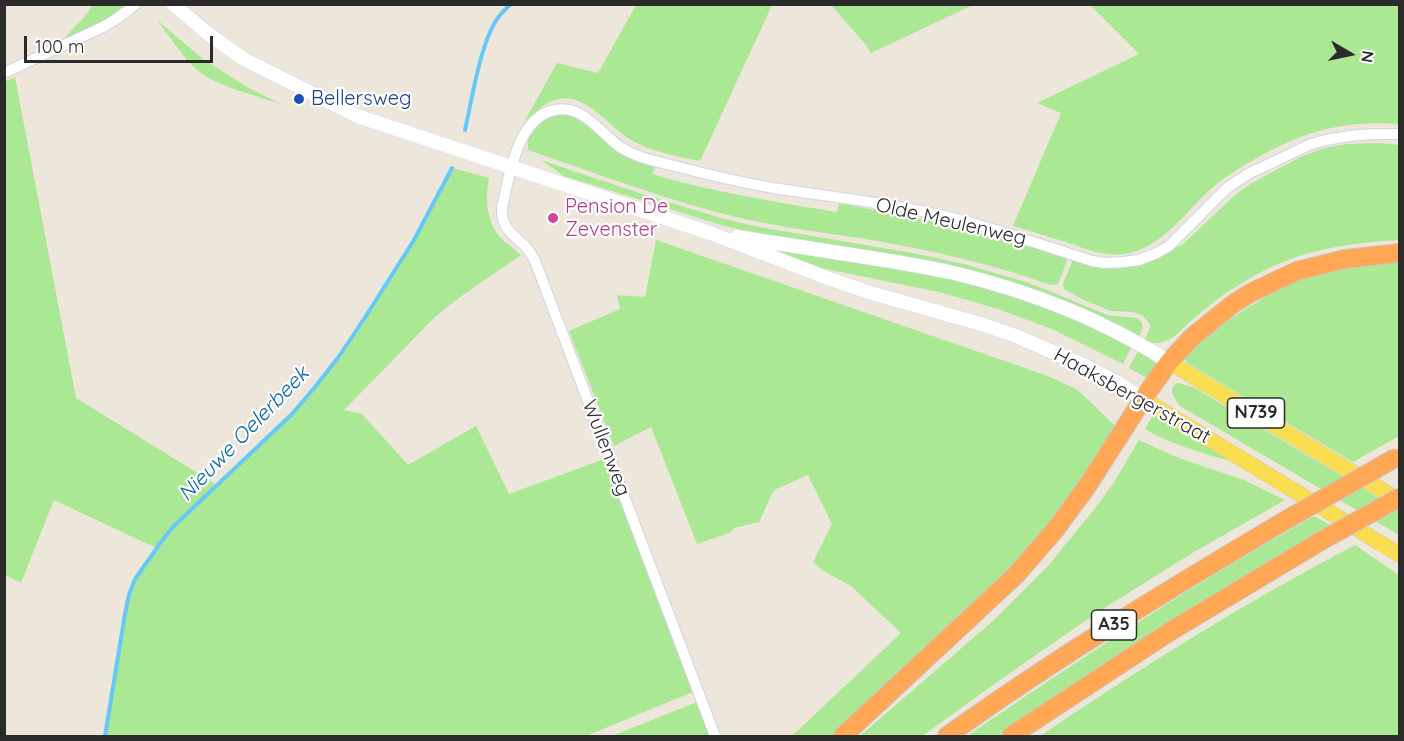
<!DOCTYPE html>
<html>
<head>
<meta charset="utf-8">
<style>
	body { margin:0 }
	#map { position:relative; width:1404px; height:741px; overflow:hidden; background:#ede6db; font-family:Quicksand,sans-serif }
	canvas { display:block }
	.frame { position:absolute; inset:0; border:6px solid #2a2a2a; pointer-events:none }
	.north { position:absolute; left:1320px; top:24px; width:60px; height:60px; -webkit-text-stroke:4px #fff; paint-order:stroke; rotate:99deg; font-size:16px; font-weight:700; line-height:24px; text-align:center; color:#2a2a2a }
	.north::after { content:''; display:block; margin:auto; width:21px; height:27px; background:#2a2a2a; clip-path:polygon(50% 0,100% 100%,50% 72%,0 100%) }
	.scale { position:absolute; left:24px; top:36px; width:189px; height:27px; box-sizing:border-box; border:3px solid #2a2a2a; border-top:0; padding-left:8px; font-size:18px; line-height:21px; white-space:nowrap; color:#2a2a2a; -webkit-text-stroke:4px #fff; paint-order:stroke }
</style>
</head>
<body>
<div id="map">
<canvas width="1404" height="741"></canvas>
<div class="frame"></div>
<div class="north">N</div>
<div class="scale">100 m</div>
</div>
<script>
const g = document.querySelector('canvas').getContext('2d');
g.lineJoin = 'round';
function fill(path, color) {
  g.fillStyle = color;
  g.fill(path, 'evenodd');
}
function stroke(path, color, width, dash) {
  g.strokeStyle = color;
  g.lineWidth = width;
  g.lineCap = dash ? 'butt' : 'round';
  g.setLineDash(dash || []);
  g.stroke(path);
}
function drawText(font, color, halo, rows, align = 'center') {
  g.font = font + ' Quicksand,sans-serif';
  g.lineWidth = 4.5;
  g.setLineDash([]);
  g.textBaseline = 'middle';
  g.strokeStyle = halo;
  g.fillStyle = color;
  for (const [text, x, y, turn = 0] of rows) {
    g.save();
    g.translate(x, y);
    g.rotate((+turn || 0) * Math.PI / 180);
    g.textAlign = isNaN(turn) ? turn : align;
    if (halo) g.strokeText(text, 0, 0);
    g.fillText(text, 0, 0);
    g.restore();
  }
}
const green = new Path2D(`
	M92,5H129L104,22L63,41C71,28 86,19 92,5Z
	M636,5H772L700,161C675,156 646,151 625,136C604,121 580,87 550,102C541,106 532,115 524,122L557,63L598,73Z
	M831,5H973L871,53L866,45Z
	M1090,5H1399V124C1344,120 1303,131 1255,159C1241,167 1226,176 1213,187C1185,211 1163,249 1123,254C1103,257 1084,248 1066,242C1048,237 1031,231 1013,226L1061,113L1037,103L1139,54Z
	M157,20L203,59L247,87L281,104C259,97 219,86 202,74C184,60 171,38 157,20Z
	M15,77L76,398L217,485C250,454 284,423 314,388C338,359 359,327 380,295C406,253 430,212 452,168L489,178C485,199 486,223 502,239C508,245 515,249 521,255L460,297L436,316L344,410L362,414L408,465L476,426L509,494L604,459L693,692L586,736H105L111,705L117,657L129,595L135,579L156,548L54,500L21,583L5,575L4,82Z
	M561,112L577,116L623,153L655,167L652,174C713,192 775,202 837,212L839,203L931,221L1065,256L1067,261L1058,284L1050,285C991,263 929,250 866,239C827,233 787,228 749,220C674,203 601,175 528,150V137L538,120Z
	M1379,143L1399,145V240C1360,242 1320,247 1283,262C1262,270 1242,283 1223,295C1212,303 1201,312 1191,321C1182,329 1174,339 1162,342C1155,344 1150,343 1144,341L1150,327L1149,323L1142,315L1134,312L1111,311L1084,300L1064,289L1063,284L1072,262L1075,260L1105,268L1118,269L1146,263L1183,244L1235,195L1252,183L1276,170L1301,157L1324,148L1347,144Z
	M541,160L639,193L721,218L754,226L918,254L964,264L1026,282L1052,292L1107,315L1137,318C1146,324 1142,330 1138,339L1068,306L771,236L724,226L564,176Z
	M656,240L1048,376L1078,390L1115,426L1074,493L1021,559L835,736H792L901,633L851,586L822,570L813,562L832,524L808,475L774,490L759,522L734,528L729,533L697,544L651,427L614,446L569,331L620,309L617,295L645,297Z
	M773,246L869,261L987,286L1060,312L1132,346L1123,364L1054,330L998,309L939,292L821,268L773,249Z
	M1399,263V436L1353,462L1187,363L1185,360L1186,353C1255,298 1308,263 1399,263Z
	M1139,349L1161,362L1147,378L1129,368Z
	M1178,383L1193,387L1399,510V535L1180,406C1175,399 1166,387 1178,383Z
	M1153,415L1162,417L1250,467C1215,456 1177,448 1145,429Z
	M1139,440L1176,457L1244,480L1285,500L1194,552L1101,610L1007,675L922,736H860L994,620L1048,566L1096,507L1113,484Z
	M1314,516L1332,526L1022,720L997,736H967C1080,659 1195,583 1314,516Z
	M1355,545L1399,575V736H1040C1142,667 1246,602 1355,545Z
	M697,702L710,736H612Z`);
const stream = new Path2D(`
	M465,130C472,100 481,36 501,14C504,10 508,7 511,4
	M105,736L125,614L129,595L135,579L164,538L174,526L292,414L315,387L340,355L364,319L414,240L452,168`);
const minor = new Path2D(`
	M4,73L103,27L115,20L136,4
	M715,736L535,261C532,255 529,250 524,245C512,234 501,227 502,208C509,177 517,117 555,110C583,104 600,133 620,147C636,157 653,161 671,165C705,174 739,182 773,188C826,196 879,202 931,213C986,225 1038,244 1092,261L1104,263L1124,262L1139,260L1157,253L1169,246L1227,188L1248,174L1309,145L1325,140L1350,136L1372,134H1400`);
const secondary = new Path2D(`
	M173,4L207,33L242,58L357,116L710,233L830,279L871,293L981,324L1016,336L1083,365L1118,383L1143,399
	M737,237C778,243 818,250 859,256C891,261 923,266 954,273C1029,291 1104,320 1169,362`);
const primary = new Path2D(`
	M1169,362L1400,501
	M1143,399L1400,555`);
const motorway = new Path2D(`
	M843,736L1016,575L1055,530L1088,485L1143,399L1169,362L1191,338L1233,304L1252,292L1297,271L1345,259L1400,253
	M947,736C1056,658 1171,588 1286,520
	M1011,736L1171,631L1321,541`);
const motorwayBridge = new Path2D(`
	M1286,520L1395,458
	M1321,541L1400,497`);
const markers = [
	[299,99,6,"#1a4fb4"],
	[553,218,6,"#d1479c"]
];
const shields = [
	[1256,413,57],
	[1114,625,45]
];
const shieldNames = [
	["N739",1256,413],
	["A35",1114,625]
];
const transitNames = [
	["Bellersweg",311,99]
];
const hotelNames = [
	["Pension De",565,207],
	["Zevenster",565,230]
];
const streetNames = [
	["Olde Meulenweg",951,222,13],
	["Haaksbergerstraat",1132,396,29],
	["Wullenweg",606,448,69]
];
const waterNames = [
	["Nieuwe Oelerbeek",244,434,-46]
];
fill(green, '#abe893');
stroke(stream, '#65c9f8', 4);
stroke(minor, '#d0d3e4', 12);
stroke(secondary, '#d0d3e4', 15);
stroke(primary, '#c8c8c8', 16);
stroke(motorway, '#c8c8c8', 20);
stroke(minor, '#fff', 10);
stroke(secondary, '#fff', 14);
stroke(primary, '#fbdd52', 15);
stroke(motorway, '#ffa754', 18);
stroke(motorwayBridge, '#c8c8c8', 20, []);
stroke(motorwayBridge, '#ffa754', 18);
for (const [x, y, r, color] of markers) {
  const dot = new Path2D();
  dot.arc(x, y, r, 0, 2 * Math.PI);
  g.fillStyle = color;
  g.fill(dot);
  stroke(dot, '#fff', 2);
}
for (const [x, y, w] of shields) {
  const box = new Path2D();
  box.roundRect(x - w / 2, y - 15, w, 30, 4.5);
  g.fillStyle = '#fff';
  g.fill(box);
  stroke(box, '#2a2a2a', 1.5);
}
drawText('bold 18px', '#2a2a2a', null, shieldNames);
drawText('20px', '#164399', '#fff', transitNames, 'left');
drawText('20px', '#b23c85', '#fff', hotelNames, 'left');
drawText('20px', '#2a2a2a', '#fff', streetNames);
drawText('italic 21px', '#0365a5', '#fff', waterNames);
</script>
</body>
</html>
